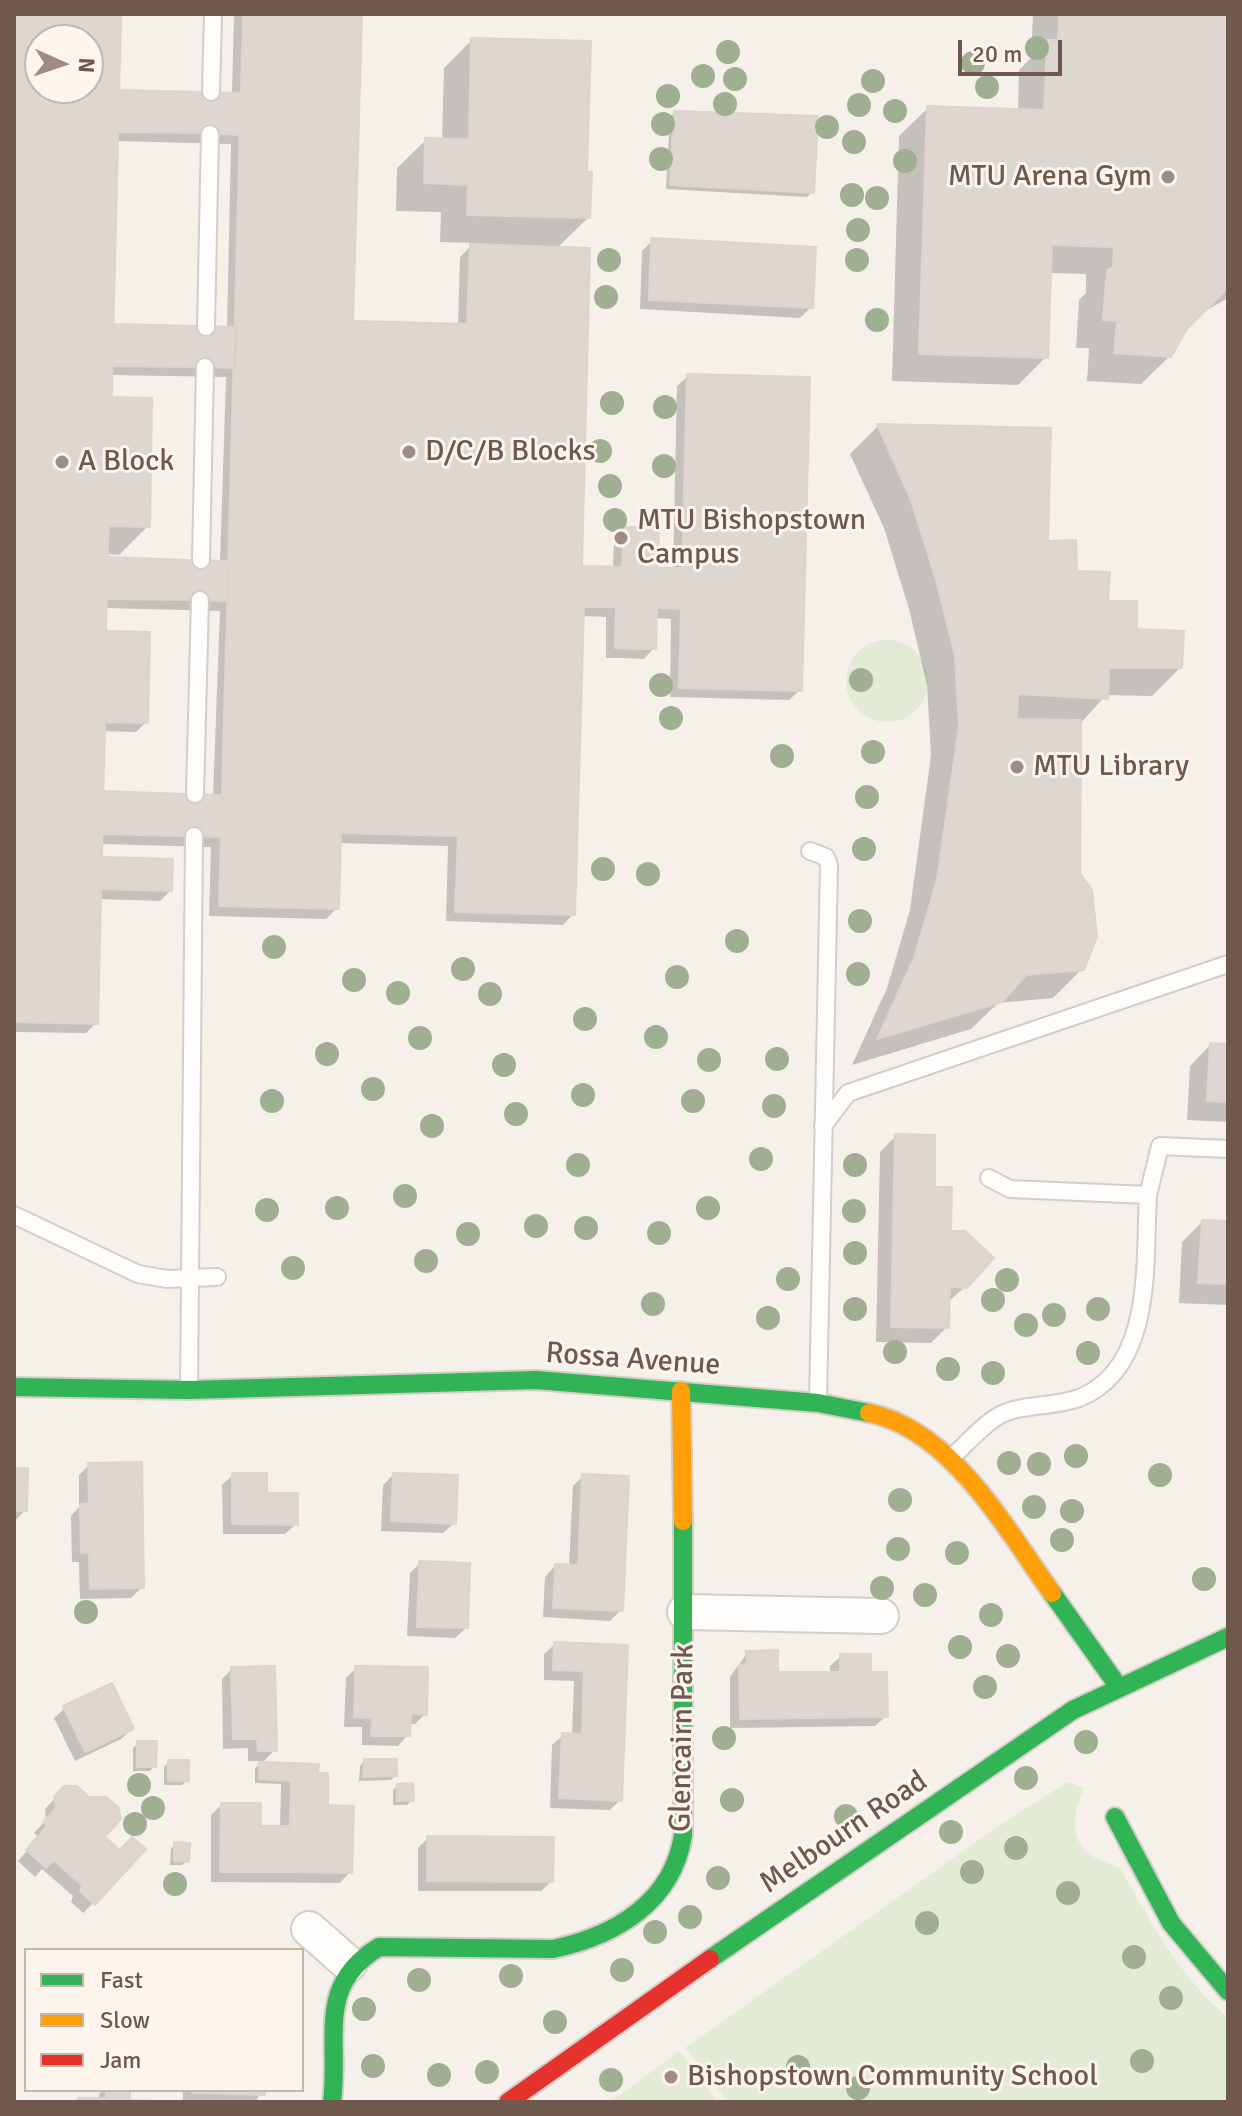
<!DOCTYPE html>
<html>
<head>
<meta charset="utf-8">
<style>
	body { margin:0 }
	#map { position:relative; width:1242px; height:2116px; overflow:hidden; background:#f5f0ea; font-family:Signika,sans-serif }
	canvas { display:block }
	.frame { position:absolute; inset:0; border:16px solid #6f584e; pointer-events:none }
	.legend { position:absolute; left:24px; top:1948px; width:280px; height:144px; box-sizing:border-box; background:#fdf5eb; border:2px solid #c4b6ac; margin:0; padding:10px 14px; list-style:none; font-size:24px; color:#6f584e }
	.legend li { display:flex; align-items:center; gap:16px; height:40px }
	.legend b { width:40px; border:2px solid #c4b6ac }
	.north { position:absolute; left:24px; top:24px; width:80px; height:80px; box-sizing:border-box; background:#fdf5eb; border:2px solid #c4b6ac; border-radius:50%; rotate:93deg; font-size:22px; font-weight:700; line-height:32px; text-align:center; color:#6f584e }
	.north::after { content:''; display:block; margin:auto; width:28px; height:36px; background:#9e8d85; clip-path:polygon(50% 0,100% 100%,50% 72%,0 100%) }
	.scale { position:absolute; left:958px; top:40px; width:104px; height:36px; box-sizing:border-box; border:4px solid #6f584e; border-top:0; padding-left:10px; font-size:24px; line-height:28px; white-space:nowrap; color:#6f584e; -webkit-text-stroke:6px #fdf5eb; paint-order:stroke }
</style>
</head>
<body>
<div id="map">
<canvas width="1242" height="2116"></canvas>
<div class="frame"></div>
<ul class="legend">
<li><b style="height:10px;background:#30b455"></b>Fast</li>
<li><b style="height:10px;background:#ff9f0a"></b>Slow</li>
<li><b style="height:10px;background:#e5322d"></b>Jam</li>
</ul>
<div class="north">N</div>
<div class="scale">20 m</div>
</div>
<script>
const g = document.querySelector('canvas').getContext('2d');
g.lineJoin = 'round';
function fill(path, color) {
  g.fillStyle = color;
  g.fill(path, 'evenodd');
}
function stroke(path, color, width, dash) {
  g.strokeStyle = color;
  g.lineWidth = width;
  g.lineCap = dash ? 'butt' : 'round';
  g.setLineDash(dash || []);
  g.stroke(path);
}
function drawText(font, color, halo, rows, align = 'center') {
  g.font = font + ' Signika,sans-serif';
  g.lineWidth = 6;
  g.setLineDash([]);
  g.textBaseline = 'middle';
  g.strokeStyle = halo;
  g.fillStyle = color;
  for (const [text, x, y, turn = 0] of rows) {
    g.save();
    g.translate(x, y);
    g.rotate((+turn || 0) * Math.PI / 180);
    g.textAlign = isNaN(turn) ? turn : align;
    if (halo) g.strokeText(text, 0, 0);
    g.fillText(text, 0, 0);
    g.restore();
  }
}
const green = new Path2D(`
	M846 681a41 41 0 1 1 82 0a41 41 0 1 1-82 0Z
	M1068,1782L1084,1788C1075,1807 1068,1837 1088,1853C1098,1862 1112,1861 1122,1871C1152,1926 1180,1976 1228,2018V2102H728L685,2048L1003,1823Z
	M680,2051L717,2102H610Z`);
const shadow = new Path2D(`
	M14,14H119L117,92L232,94L234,14H360L351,323L458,326L460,257L474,243L440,242L441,212L396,211L397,168L426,140L442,141L444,68L472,40L585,174L588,218L556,249L580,568L613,569L614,539L625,529L656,570H673L677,386L688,376L800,690L789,700L670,697L671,619L655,618L654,648L644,659L623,658H606V617L582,616L573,914L563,925L446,921L448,846L339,843L337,908L326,919L209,916L211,847L101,844L100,859L171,861L170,891L160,901L99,899L96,1023L86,1033L14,1032ZM40,40H88V88H40ZM116,141L231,144L227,329L111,326ZM110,375L226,377L220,563L105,559L106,554L119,555L148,526L113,399L109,402ZM104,608L220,611L213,797L102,793L103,731L136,732L146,722L104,633Z
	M1033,14H1228V298L1195,317L1170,356L1141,384L1087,381L1089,348H1076L1079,300L1086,293V274L1049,273L1046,357L1018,385L892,381L899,136L928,108L1018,111L1019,70L1031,58Z
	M674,113L812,192L807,197L666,189L670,117Z
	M652,241L811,307L800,318L640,309L642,251Z
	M878,426L1046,544L1136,631L1180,668L1152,696L1106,695L1079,725L1078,874L1082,969L1053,998L998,1003L971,1029L852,1065L887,988L910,910L931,755L927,685L909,609L884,528L850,454Z
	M1210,1045L1228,1046V1122L1187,1120L1190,1066Z
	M896,1136L932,1189L966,1286L948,1302L947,1327L931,1343L876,1342L880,1152Z
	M1202,1222L1228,1223V1305L1179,1303L1182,1242Z
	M89,1465L142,1587L131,1598L80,1599L79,1562H72L71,1516L79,1507V1475Z
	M14,1470L25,1510L15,1521H14Z
	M233,1475L265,1495L296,1524L285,1534H223L222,1485Z
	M393,1475L454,1523L443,1533L381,1531L383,1485Z
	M583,1476L621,1610L610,1621L543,1617L545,1577L555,1566L569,1567L573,1486Z
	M420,1563L466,1628L455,1638L407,1636L410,1573Z
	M555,1644L626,1647L620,1800L610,1810L550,1808L552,1745L563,1735L572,1736L574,1681L544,1680V1654Z
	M747,1653L776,1674H830V1666L841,1656L869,1674L886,1716L875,1726L730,1728V1677Z
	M356,1668L425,1714L415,1724H408V1735L398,1746L362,1745V1727H344L346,1678Z
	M232,1669L275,1750L261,1764L317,1766L326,1807L350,1872L340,1883L211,1882V1815L221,1805L259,1828H280L281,1784L255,1783V1768L263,1761H248V1748L223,1749L222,1679Z
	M65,1708L132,1729L121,1739L75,1761L54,1718Z
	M138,1743L154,1766L150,1771H133V1748Z
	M364,1761L395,1776L391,1780L359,1781L360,1766Z
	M169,1762L187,1780L182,1785H164V1767Z
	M398,1786L412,1800L407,1805H393V1790Z
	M65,1788L88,1799L102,1837L119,1853L93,1903L83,1913L71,1902L73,1896L42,1869L35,1877L18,1861L39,1837L34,1833L46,1820L45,1809Z
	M428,1838L552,1881L541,1891H418V1848Z
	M175,1844L187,1861L182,1865H170L171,1849Z
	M101,2090H128V2102H147H77L97,2100Z
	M183,2090H263L255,2102H183Z`);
const building = new Path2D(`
	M14,14H121L106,631L150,632L148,723L105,722L98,1024L14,1022ZM40,40H88V88H40Z
	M243,14H362L353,321L467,324L470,244L590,248L582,566L622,567L624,527H659L658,568H682L687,374L810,377L802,691L679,688L681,609L657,608L656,649H635L615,648L616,607H584L575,915L455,912L458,836L341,833L339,909L219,906Z
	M1059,14H1228V288L1187,329L1171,357L1114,353L1117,321L1103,320L1107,270L1113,267L1114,247L1052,245L1048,358L919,354L927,106L1044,110L1047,40H1058Z
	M471,38L591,41L587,172H592L590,218L467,215L468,185L424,183L425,138L469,139Z
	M119,90L201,92L200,133L118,132Z
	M201,92L241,93L240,135L200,133Z
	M674,111L818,116L814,193L670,185Z
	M651,238L816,247L813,308L649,300Z
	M113,324L197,326L196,367L112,366Z
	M197,326L237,327L236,368L196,367Z
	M112,397L152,398L150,527L109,526Z
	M877,424L1051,428L1048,541L1076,540L1077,571L1110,572L1108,601H1137V629L1184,631L1182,668H1109L1108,699L1018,694L1017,719L1081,720L1080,873L1092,890L1097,937L1084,970L1026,975L1002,1002L877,1039L914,958L937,880L959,726L955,656L936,580L911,500Z
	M107,557L188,560L187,600L106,599Z
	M188,560L229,561V601L187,600Z
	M104,791L183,794L181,836L103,834Z
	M183,794L222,795L221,837L181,836Z
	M102,857L173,859L172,891L101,889Z
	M1210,1043L1228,1044V1102L1207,1101Z
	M895,1134L935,1135V1187H952L951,1231H965L994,1258L967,1288L950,1287L949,1328L891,1327Z
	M1202,1220L1228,1221V1284L1198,1283Z
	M142,1462L144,1588L90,1589L89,1552L81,1553L80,1504L89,1503L88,1463Z
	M14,1468H28L27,1511H14Z
	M232,1473H267V1493H298V1525L232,1524Z
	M393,1473L458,1475L456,1524L391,1521Z
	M582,1474L629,1476L623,1611L553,1608L555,1564L578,1565Z
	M419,1561L470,1563L468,1628L417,1627Z
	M554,1642L628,1645L622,1801L559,1798L562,1733L582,1734L584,1671L553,1670Z
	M778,1650V1672H809L810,1718L740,1719L739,1665L747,1664L746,1651Z
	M840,1654H871V1672H887L888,1717L810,1718L809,1672H840Z
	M275,1666L277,1751H258L257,1739H233L231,1667Z
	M355,1666L428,1667L427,1715L411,1714L410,1736H371L372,1718L354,1717Z
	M112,1683L134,1729L85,1752L63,1706Z
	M137,1741H157L156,1767H137Z
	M364,1759H397V1776L363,1777Z
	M168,1760H189V1781H168Z
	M259,1762L291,1763L290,1781L259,1779Z
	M291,1763L319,1764L318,1773H328V1805L354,1806L352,1873L289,1872Z
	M413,1783L414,1801H397V1784Z
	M64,1786H77L89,1797H106L118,1807L121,1819L70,1875L54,1860L46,1868L26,1850L47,1826L43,1822L56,1808L54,1797Z
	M221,1803H261V1826H289V1872H220Z
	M427,1836L554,1837L553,1882L427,1881Z
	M105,1837L120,1850L132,1837L146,1849L95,1905L80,1891L82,1885L70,1875Z
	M174,1842L190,1843L189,1862L174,1861Z
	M106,2090H130V2100L176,2102H78V2098H106Z
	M192,2090H265V2095L192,2093Z`);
const lane = new Path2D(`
	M211,92L213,14
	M206,327L210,134
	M201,560L205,367
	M195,794L200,600
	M810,851L826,857L829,865L818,1401
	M823,1126L848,1093L1228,964
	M1148,1195L1160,1146L1228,1149
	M14,1215L138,1274L167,1279L217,1277
	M189,1389L194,836
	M951,1458C968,1443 990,1415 1013,1410C1036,1404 1057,1406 1079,1398C1155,1368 1144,1260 1148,1195L1010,1189L989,1178`);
const street = new Path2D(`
	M685,1612L881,1616
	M309,1929L349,1964`);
const fast = new Path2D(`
	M14,1387L189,1390L536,1380L818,1403L869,1413
	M1052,1593L1118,1686
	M1115,1817L1171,1923L1228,1991
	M710,1959L1073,1710L1228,1637
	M332,2102C340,2038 315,1986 379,1947L553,1949C615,1936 673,1902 683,1835V1521`);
const slow = new Path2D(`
	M681,1391L683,1521
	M869,1413C951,1429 1006,1529 1052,1593`);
const jam = new Path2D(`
	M508,2102L710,1959`);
const trees = [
	[1037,48],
	[728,52],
	[973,63],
	[703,76],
	[735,79],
	[873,81],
	[987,87],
	[668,96],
	[725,104],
	[859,105],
	[895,111],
	[663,124],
	[827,127],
	[854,142],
	[661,159],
	[905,161],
	[852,195],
	[877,198],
	[858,230],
	[609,260],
	[857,260],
	[606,297],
	[877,320],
	[612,403],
	[665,407],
	[600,451],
	[664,466],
	[610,486],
	[615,520],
	[861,680],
	[661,685],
	[671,718],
	[873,752],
	[782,756],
	[867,797],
	[864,849],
	[603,869],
	[648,874],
	[860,921],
	[737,941],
	[274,947],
	[463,969],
	[858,974],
	[677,977],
	[354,980],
	[398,993],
	[490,994],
	[585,1019],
	[656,1037],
	[420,1038],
	[327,1054],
	[777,1059],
	[709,1060],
	[504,1065],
	[373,1089],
	[583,1095],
	[272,1101],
	[693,1101],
	[774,1106],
	[516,1114],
	[432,1126],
	[761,1159],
	[578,1165],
	[855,1165],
	[405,1196],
	[337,1208],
	[708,1208],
	[267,1210],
	[854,1211],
	[536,1226],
	[586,1228],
	[659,1233],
	[468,1234],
	[855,1253],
	[426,1261],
	[293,1268],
	[788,1279],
	[1007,1280],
	[993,1300],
	[653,1304],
	[855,1309],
	[1098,1309],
	[1054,1315],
	[768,1318],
	[1026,1325],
	[895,1352],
	[1088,1353],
	[948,1369],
	[993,1373],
	[1076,1456],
	[1009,1463],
	[1039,1464],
	[1160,1475],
	[900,1500],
	[1034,1507],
	[1072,1511],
	[1062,1540],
	[898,1549],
	[957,1553],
	[1204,1579],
	[882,1588],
	[925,1595],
	[86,1612],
	[991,1615],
	[960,1647],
	[1008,1656],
	[985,1687],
	[724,1738],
	[1086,1742],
	[1026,1778],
	[139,1785],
	[732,1800],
	[153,1808],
	[846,1816],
	[135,1824],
	[951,1832],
	[1016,1848],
	[972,1872],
	[718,1878],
	[175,1884],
	[1068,1893],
	[690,1917],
	[927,1923],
	[655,1932],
	[1134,1957],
	[622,1970],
	[511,1976],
	[419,1980],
	[1171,1998],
	[364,2009],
	[555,2022],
	[1142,2061],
	[373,2066],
	[798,2067],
	[487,2072],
	[439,2075],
	[611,2080],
	[858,2088]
];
const markers = [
	[1168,177,8,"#9e8d85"],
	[409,452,8,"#9e8d85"],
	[62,462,8,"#9e8d85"],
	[621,538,8,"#9e8d85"],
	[1017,767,8,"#9e8d85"],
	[671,2077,8,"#9e8d85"]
];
const poiNames = [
	["MTU Arena Gym",1152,177,"right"],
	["D/C/B Blocks",425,452],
	["A Block",78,462],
	["MTU Bishopstown",637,521],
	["Campus",637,555],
	["MTU Library",1033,767],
	["Bishopstown Community School",687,2077]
];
const streetNames = [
	["Rossa Avenue",633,1360,4],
	["Glencairn Park",683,1738,-89],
	["Melbourn Road",844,1833,-34]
];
fill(green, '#e3ead6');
fill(shadow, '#0003');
fill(building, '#ded6d0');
stroke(building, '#ddd4cd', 2);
stroke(lane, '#d4cdc8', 20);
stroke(street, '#d4cdc8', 38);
stroke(fast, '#d4cdc6', 22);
stroke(slow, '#d4cdc6', 22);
stroke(jam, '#d4cdc6', 22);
stroke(lane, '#fefdfc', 16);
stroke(street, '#fefdfc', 34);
stroke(fast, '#30b455', 18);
stroke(slow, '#ff9f0a', 18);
stroke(jam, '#e5322d', 18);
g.fillStyle = '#a0af92';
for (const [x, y] of trees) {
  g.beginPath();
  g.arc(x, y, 12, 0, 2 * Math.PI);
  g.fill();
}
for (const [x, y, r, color] of markers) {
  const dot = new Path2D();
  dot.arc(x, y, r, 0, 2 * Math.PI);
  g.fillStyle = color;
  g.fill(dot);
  stroke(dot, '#fdf5eb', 3);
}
drawText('30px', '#6f584e', '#fdf5eb', poiNames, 'left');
drawText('30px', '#6f584e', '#fdf5eb', streetNames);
</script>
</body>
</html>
